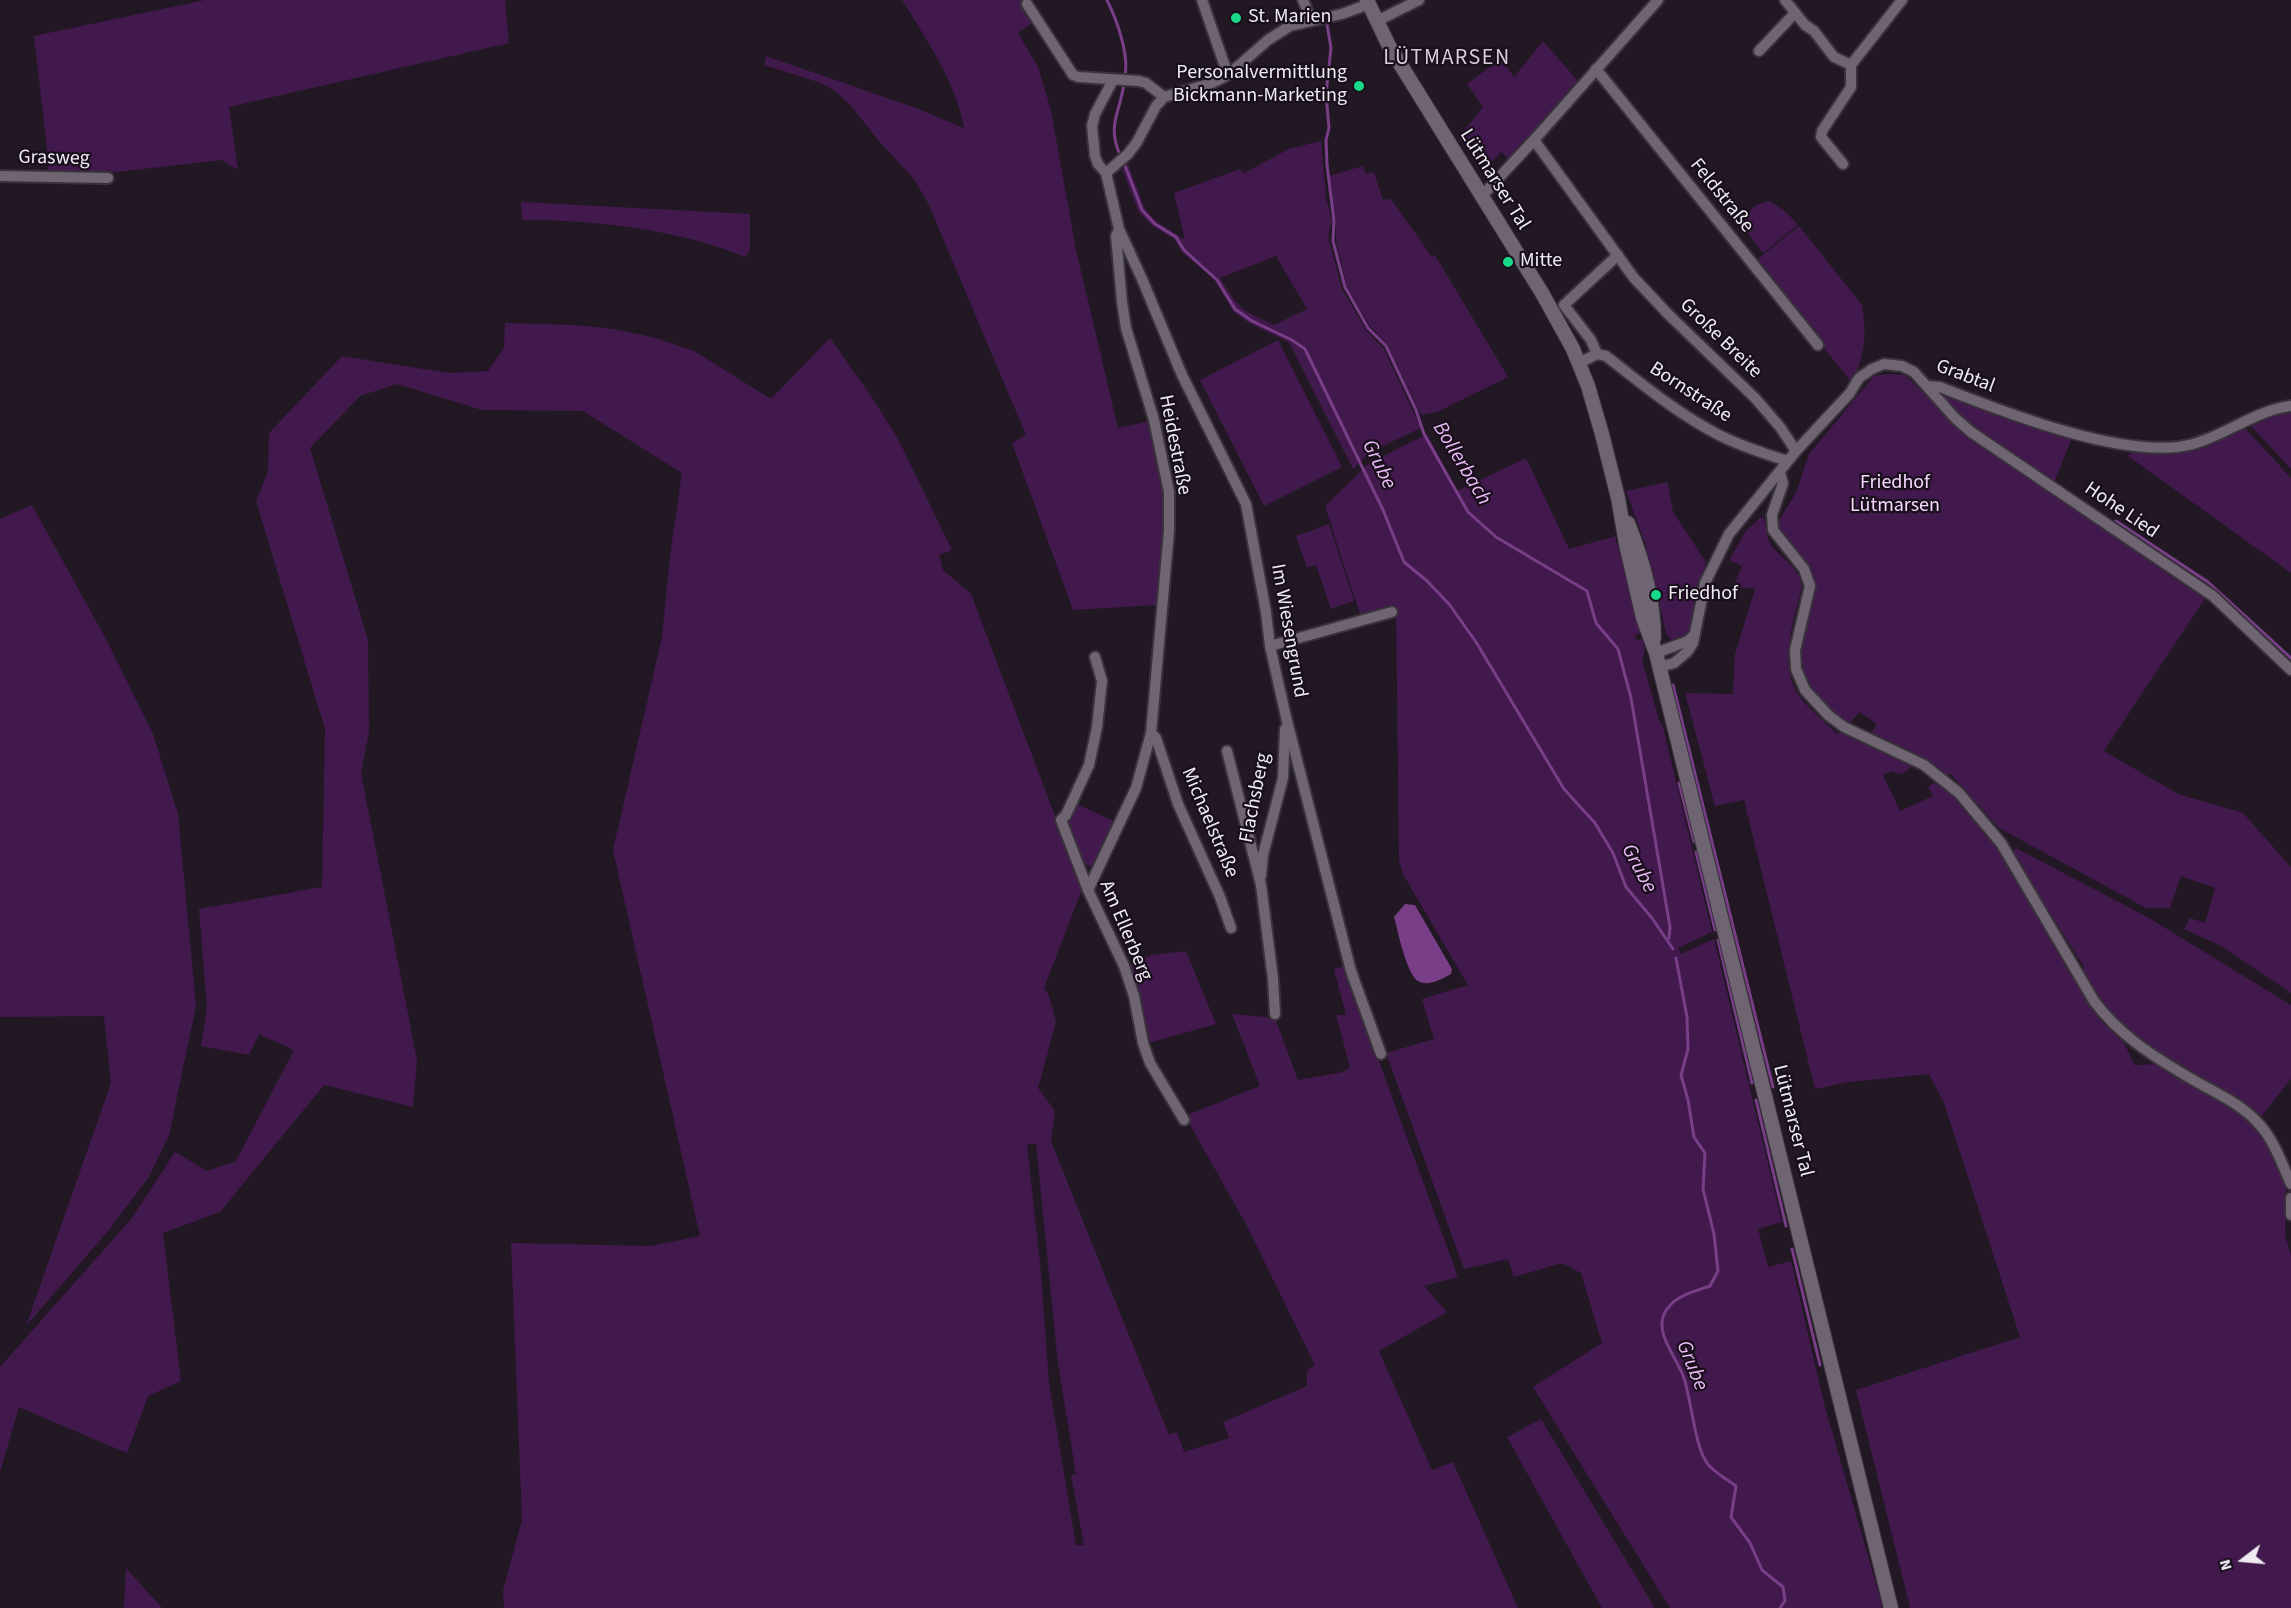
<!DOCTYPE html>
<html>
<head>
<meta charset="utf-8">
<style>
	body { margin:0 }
	#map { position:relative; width:2291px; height:1608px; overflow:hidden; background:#221824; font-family:"Source Sans 3",sans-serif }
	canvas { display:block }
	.north { position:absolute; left:2213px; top:1530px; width:60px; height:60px; -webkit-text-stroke:4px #180f1b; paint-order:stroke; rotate:254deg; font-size:16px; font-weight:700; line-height:24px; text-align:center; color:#f0eaf2 }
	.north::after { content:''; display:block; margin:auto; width:21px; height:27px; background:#f0eaf2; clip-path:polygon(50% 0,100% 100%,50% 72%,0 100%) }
</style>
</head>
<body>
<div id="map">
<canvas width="2291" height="1608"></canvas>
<div class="north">N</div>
</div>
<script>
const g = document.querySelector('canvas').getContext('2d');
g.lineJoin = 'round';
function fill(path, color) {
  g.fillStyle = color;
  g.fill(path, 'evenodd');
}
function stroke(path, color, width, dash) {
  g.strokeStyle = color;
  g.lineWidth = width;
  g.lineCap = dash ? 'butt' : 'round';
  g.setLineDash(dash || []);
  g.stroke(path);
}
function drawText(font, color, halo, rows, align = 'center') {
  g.font = font + ' "Source Sans 3",sans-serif';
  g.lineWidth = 4.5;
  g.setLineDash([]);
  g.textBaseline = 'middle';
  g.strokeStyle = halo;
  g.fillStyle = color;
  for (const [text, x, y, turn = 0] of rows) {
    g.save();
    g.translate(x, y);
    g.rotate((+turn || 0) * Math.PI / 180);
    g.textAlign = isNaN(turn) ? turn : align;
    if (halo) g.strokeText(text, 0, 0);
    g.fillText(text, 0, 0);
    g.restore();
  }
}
const green = new Path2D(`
	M205,0H505L509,43L229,107L238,170L222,160L108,173L48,174V157L34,36Z
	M902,0H1021L1035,21L1018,33L1038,67L1051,110L1076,250L1118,428L1150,421L1164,493V534L1157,605L1073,610L1012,443L1026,435L928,203L914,179L878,140L852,107L834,90L818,82L764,65L766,56L916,108L964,128C957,84 925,37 902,0Z
	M1543,41L1578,81L1509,159L1501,152L1488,167L1458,138L1483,107L1467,84L1501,59L1514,77Z
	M1321,141L1326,198L1332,220L1328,236L1342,289L1366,330L1384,349L1421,428L1370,452L1353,469L1289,342L1249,323L1233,311L1215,280L1182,252L1174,239L1153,226L1139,213L1122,169L1128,164L1145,209L1156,221L1185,240L1174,193L1240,169L1244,173L1289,149ZM1276,256L1307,309L1274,325C1241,310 1239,309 1220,278Z
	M1363,166L1366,174L1374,172L1383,200L1391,199L1432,257L1435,255L1508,377L1437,412L1421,415L1388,346L1370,326L1347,287L1336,241V220L1331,197L1329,176Z
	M1769,201L1785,211L1798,225L1763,253L1739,222L1756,205Z
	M521,202L750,214V251L745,257C682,230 591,219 522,220Z
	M1799,226L1862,305C1867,338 1865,353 1852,383L1755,261Z
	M505,323L574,325L614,329L656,338L694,351L771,399L830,338L873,399L898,439L952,550L939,555L943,570L971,594L1080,882L1081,892L1044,988L1049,996L1056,1022L1038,1088L1055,1111L1051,1141L1169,1435L1177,1432L1184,1452L1229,1438L1223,1422L1307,1386V1370L1315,1365L1246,1224L1185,1116L1260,1086L1232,1014L1275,1018L1298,1080L1343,1072L1350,1067L1336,1015H1346L1334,969L1344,966L1458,1277L1424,1286L1447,1312L1379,1351L1432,1470L1453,1462L1518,1608H504L503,1591L522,1520L511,1243L650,1246L700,1236L613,850L662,637L670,556L682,473L583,411L482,410L397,384L360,396L310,448L368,640L369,732L361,773L417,1060L413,1107L324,1085L220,1212L163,1233L181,1381L148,1396L127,1453L19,1407L0,1472V1367L132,1218L175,1152L207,1171L236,1161L294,1050L259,1034L249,1055L201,1046L207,1007L199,909L322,887L325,729L256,501L268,471L269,433L342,356L448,373L488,371L504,348ZM1036,1143L1058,1364L1076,1474L1071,1475L1084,1545H1076L1049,1383L1041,1273L1027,1145Z
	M1278,340L1342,467L1264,506L1200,380Z
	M1889,374L1905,375L1969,437L2205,598L2104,751L2178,794L2243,813L2291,867V993L2221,946L2184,929L2190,918L2205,923L2215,888L2181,876L2170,908H2146L1999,828L1951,774L1944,777L1870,736L1877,724L1860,712L1849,723C1823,708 1797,683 1800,650C1801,629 1810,607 1814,586C1813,561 1786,546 1778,522L1796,493L1809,454L1874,376Z
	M1944,393L2071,440L2054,483L1976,430L1939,394Z
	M2284,411H2291V469L2251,426Z
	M2244,427L2291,478V573L2128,456L2132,451C2181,460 2201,448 2244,427Z
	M1427,434L1457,491L1526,458L1569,549L1616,536V543L1620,542L1630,586L1629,588L1633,600L1641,633L1635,635L1636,641L1643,639L1645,648L1642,660L1659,720L1663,727L1712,932L1678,948L1681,954L1714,939L1782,1222L1758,1229L1768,1267L1791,1261L1825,1407L1883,1608H1670L1533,1387L1602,1343L1581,1273L1562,1263L1514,1277L1508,1259L1464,1269L1386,1053L1434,1039L1422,999L1468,985L1404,876L1399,861L1396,608L1361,617L1325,506L1368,464Z
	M1667,482L1673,512L1706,562L1689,630L1683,638L1673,642L1666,633L1645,543L1626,491Z
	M32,505L107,641L153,734L178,814L196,1006L169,1135L149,1177L108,1231L26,1326L111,1083L104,1016L0,1017V519Z
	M1761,517L1764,519C1766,527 1766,537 1770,543C1780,559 1799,566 1802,586C1794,620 1777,664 1799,696C1809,709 1824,721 1836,733H1852L1914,765L1902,774L1891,771L1883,775L1900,811L1933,796L1928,787L1937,781C2008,843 2049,934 2096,1014C2102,1024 2112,1029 2119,1037C2126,1044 2130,1056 2134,1065L2160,1064L2232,1107L2256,1127L2269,1145L2286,1181L2285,1235L2291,1255V1608H1910L1856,1390L2020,1337L1944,1103L1929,1074L1849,1082L1815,1089L1744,800L1715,806L1685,693L1733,694L1735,654L1755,589L1733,587L1742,566L1729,560L1746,531Z
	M1329,524L1354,601L1331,609L1316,565L1307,568L1296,536Z
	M1074,803L1116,822L1094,867L1083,864L1067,822Z
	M2016,848L2149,918L2291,1005V1079L2259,1119L2132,1038L2107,1015L2079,971L2084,967L2012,852Z
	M1186,951L1216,1024L1149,1043L1130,965L1152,955Z
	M1541,1419L1655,1608H1602L1507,1437Z
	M126,1568L162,1608H124Z`);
const water = new Path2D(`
	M1405,904L1415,905L1452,969L1451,974C1442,979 1430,986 1420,982C1407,978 1398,931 1394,917Z`);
const stream = new Path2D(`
	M1107,0C1117,20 1129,54 1125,76
	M1327,24L1331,48L1326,94L1329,128L1326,140L1327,165L1334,221L1333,241L1345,287L1368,328L1386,346L1416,410L1424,434L1468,512L1496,537L1587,591L1596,623L1618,649L1631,698L1670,927L1669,938
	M1121,157C1106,125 1120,114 1124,83
	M1124,163L1142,210L1155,224L1176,237L1184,250L1217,280L1235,309L1252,321L1292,340L1305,349L1383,510L1404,562L1426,580L1449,604L1476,642L1564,789L1595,823L1613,853L1626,887L1652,918L1673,949
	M2116,521L2208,582L2291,658
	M1673,685L1773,1087
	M1679,783L1694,842
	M1696,852L1715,930
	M1718,940L1752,1083
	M1676,958L1687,1017L1688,1049L1681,1075L1688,1100L1694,1137L1705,1153L1703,1189L1714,1234L1718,1271L1710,1286C1692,1292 1673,1296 1664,1314C1655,1334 1677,1358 1684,1378C1691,1399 1695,1447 1707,1463C1713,1472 1727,1479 1736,1486L1731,1517L1750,1543L1762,1570L1783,1587L1785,1601L1780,1608
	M1756,1100L1786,1226
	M1792,1249L1820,1365`);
const minor = new Path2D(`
	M1202,0L1228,75
	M1303,0L1311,20
	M1785,0L1805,25L1814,31L1834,57L1851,65
	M1027,4L1073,75L1079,77L1139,81L1146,83L1164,97
	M1377,21L1419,0
	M1759,51L1795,13
	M1596,69L1818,345
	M1113,80L1095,114L1092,126L1095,156L1098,164L1106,173L1119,229L1142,279L1182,375L1246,504L1266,612L1270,646L1286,717L1351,971L1381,1054
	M1534,140L1634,278L1669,315L1755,398L1780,427L1796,451
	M1843,164L1821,137L1822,131L1851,87V65L1902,0
	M1106,173L1128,154L1137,142L1156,106L1164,97L1212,83L1228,75L1268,40L1290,26L1342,14L1369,4
	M0,176L108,178
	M1481,197L1534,140L1658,0
	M1597,354L1591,340L1564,305L1618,255
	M1579,363L1597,354L1606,356C1642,384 1678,414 1719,435C1741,446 1765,454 1788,461
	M1927,386L1940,387C2001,411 2129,462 2193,444C2226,435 2256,410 2291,406
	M1780,473L1783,483L1772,515L1773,530L1804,569L1810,586L1795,650L1796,669L1805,690L1828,715L1844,727L1924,765L1959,793L2001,843L2094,1001C2119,1035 2154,1057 2190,1078C2213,1092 2241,1103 2259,1124C2274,1140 2282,1164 2291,1184
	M1270,646L1392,612
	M1656,653L1688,641L1695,634
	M1095,657L1102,681L1097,727L1089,765L1066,815L1061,820L1088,890L1124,966L1134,996L1143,1043L1150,1063L1184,1120
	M1660,667L1674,663L1687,652L1693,643L1705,583L1729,534L1796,451L1850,393L1859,378L1872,369L1884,364L1902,366L1914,372L1955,418L1971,432L2213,596L2291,670
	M1151,733L1156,738L1178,804L1220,897L1231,928
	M1227,751L1261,885L1273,979L1275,1014
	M1261,876L1263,855L1283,778L1285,729
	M1088,890L1136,788L1151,733L1169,531V492L1154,420L1126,328L1122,302L1116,236L1119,229
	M2291,1198V1215`);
const secondary = new Path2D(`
	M1367,0L1389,46L1542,293L1573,349L1588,386L1602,434L1618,498L1626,544L1643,618L1656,653L1891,1608
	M1628,523C1642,558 1654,600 1654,638`);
const markers = [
	[1236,18,6,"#17d989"],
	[1359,86,6,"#17d989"],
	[1508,262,6,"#17d989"],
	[1656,595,6,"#17d989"]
];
const poiNames = [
	["St. Marien",1248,18],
	["Personalvermittlung",1347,74,"right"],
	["Bickmann-Marketing",1347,97,"right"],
	["Mitte",1520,262],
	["Friedhof",1668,595]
];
const streetNames = [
	["Grasweg",54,159,1],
	["Lütmarser Tal",1494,180,58],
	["Feldstraße",1721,196,51],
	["Große Breite",1720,339,44],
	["Grabtal",1965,377,21],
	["Bornstraße",1690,393,33],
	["Heidestraße",1174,445,79],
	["Hohe Lied",2121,511,34],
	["Im Wiesengrund",1288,631,80],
	["Flachsberg",1256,798,-79],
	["Michaelstraße",1209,823,67],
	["Am Ellerberg",1125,931,67],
	["Lütmarser Tal",1792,1121,76]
];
const parkNames = [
	["Friedhof",1895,484],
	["Lütmarsen",1895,507]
];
const waterNames = [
	["Bollerbach",1461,464,59],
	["Grube",1378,465,64],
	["Grube",1638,869,62],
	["Grube",1691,1366,68]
];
const quarterNames = [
	["LÜTMARSEN",1447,59]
];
fill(green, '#42194d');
fill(water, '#783e87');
stroke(stream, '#783e87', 3);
stroke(minor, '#39323b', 14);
stroke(secondary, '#39323b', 16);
stroke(minor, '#6f6472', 10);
stroke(secondary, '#6f6472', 14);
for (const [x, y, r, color] of markers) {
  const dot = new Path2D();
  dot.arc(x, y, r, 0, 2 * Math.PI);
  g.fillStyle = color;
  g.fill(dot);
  stroke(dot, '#180f1b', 2);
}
drawText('20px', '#f0eaf2', '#180f1b', poiNames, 'left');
drawText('20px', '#f0eaf2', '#180f1b', streetNames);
drawText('20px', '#f6d6ff', '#180f1b', parkNames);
drawText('italic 21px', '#eabbf7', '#180f1b', waterNames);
g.letterSpacing = '1.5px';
drawText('22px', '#d7cbdb', '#180f1b', quarterNames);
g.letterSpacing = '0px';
</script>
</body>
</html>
